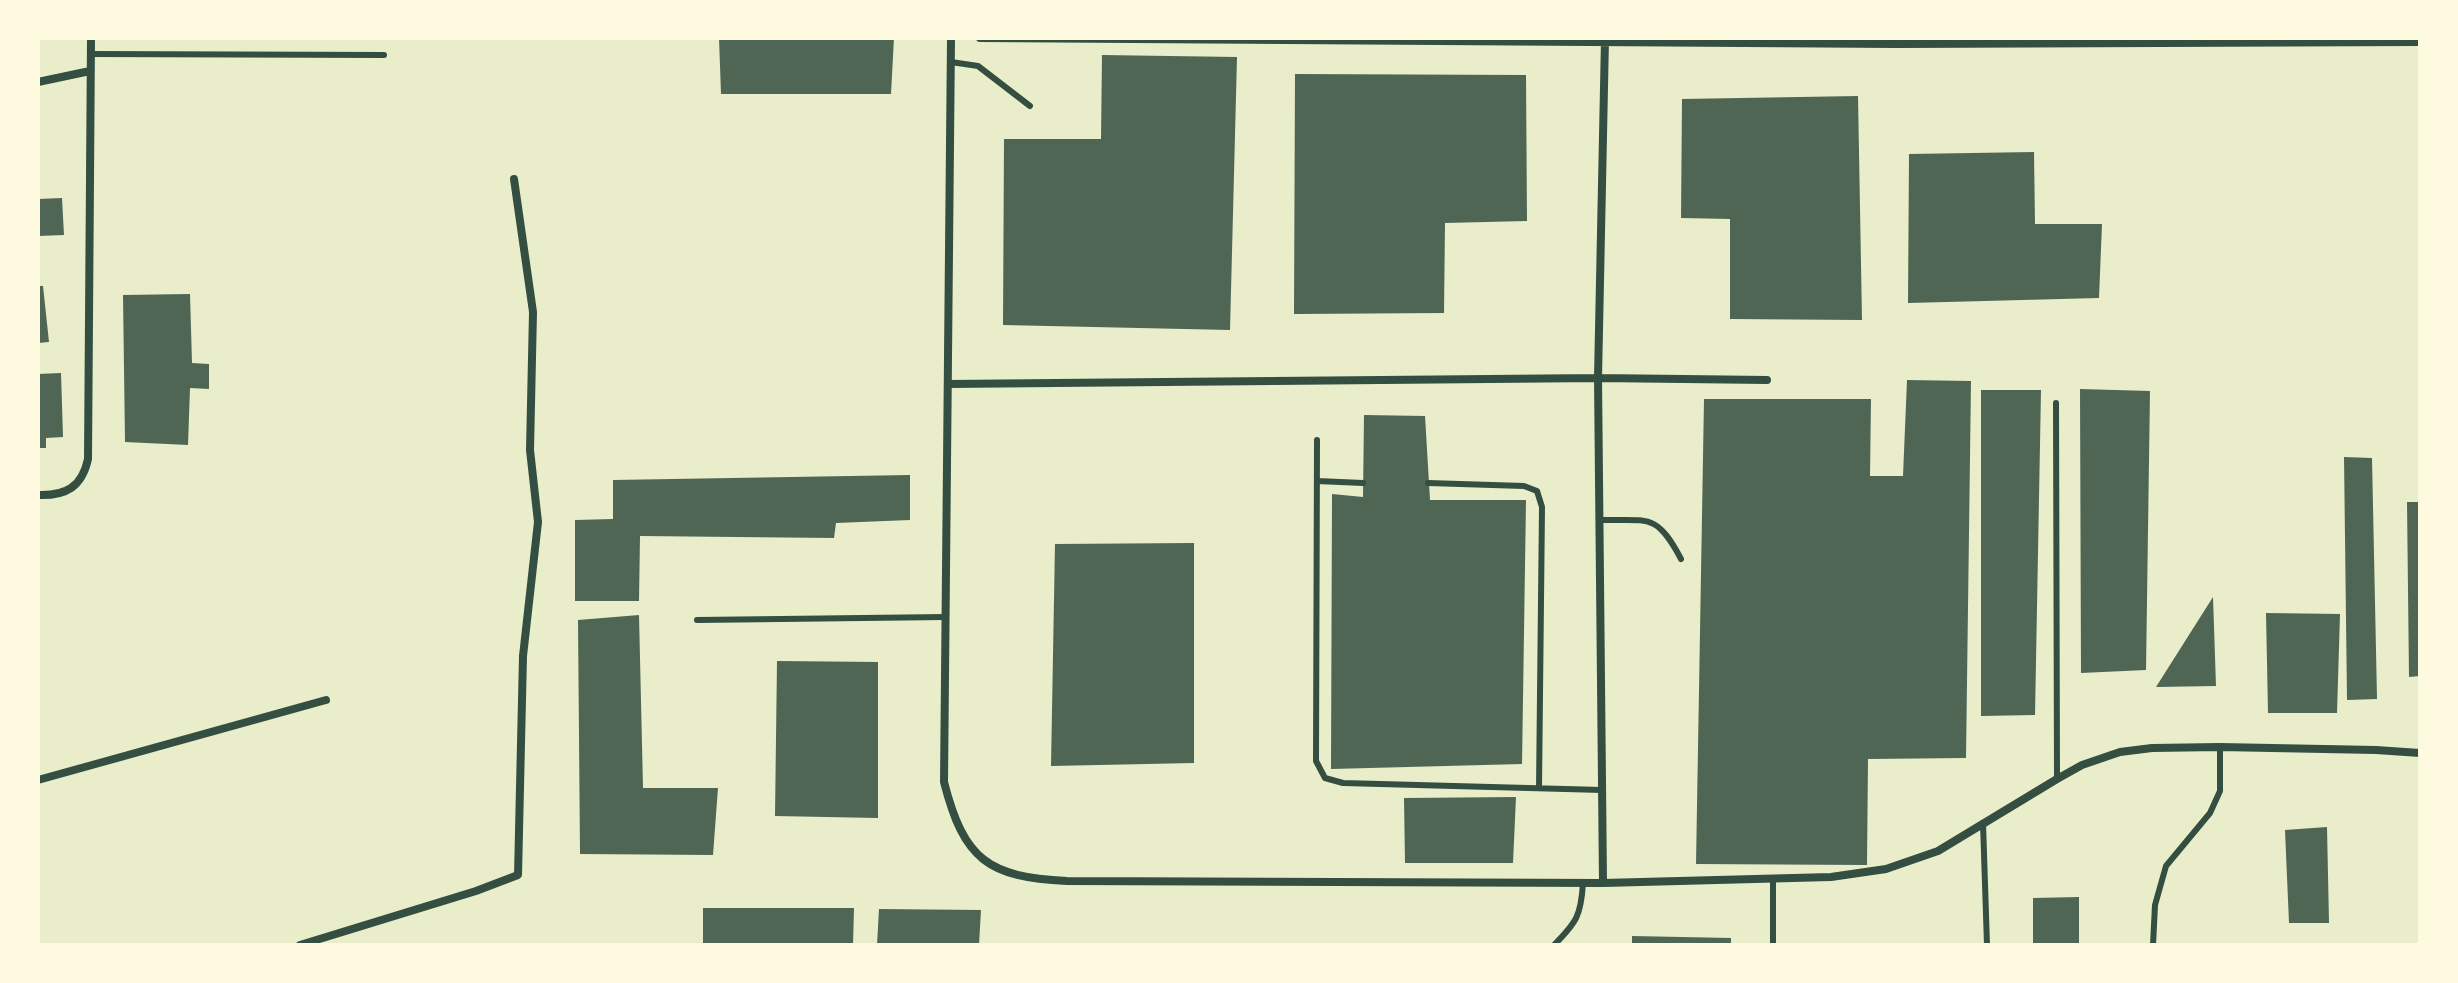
<!DOCTYPE html>
<html>
<head>
<meta charset="utf-8">
<style>
	body { margin:0 }
	#map { position:relative; width:2458px; height:983px; overflow:hidden; background:#e9edc9; font-family:Ubuntu,sans-serif }
	canvas { display:block }
	.frame { position:absolute; inset:0; border:40px solid #fefae0; pointer-events:none }
</style>
</head>
<body>
<div id="map">
<canvas width="2458" height="983"></canvas>
<div class="frame"></div>
</div>
<script>
const g = document.querySelector('canvas').getContext('2d');
g.lineJoin = 'round';
function fill(path, color) {
  g.fillStyle = color;
  g.fill(path, 'evenodd');
}
function stroke(path, color, width, dash) {
  g.strokeStyle = color;
  g.lineWidth = width;
  g.lineCap = dash ? 'butt' : 'round';
  g.setLineDash(dash || []);
  g.stroke(path);
}
const building = new Path2D(`
	M719,38H894L891,94H721Z
	M1102,55L1237,57L1230,330L1003,325L1004,139H1101Z
	M1295,74L1526,75L1527,221L1445,223L1444,313L1294,314Z
	M1858,96L1862,320L1730,319V219L1681,218L1682,99Z
	M2034,152L2035,224H2102L2099,298L1908,303L1909,154Z
	M62,198L64,235L38,236V199Z
	M38,286H43L49,342L38,343Z
	M190,294L192,363L209,364V389L190,388L188,445L125,442L123,295Z
	M61,373L63,437L46,438V448H38V374Z
	M1907,380L1971,381L1966,758L1868,759L1867,865L1696,864L1704,399H1871L1870,476H1903Z
	M2080,389L2150,391L2146,670L2081,673Z
	M1981,390H2041L2035,715L1981,716Z
	M1364,415L1425,416L1430,500H1526L1522,764L1331,769L1332,494L1363,497Z
	M2344,457L2372,458L2377,699L2347,700Z
	M910,475V520L836,523L834,538L640,536L639,601H575V520L613,519V480Z
	M2407,502H2420V676L2409,677Z
	M1194,543V763L1051,766L1055,544Z
	M2213,597L2216,686L2156,687Z
	M2266,613L2340,614L2337,713H2268Z
	M639,615L643,788H718L713,855L580,854L578,620Z
	M777,661L878,662V818L775,816Z
	M1516,797L1513,863H1405L1404,798Z
	M2327,827L2329,923H2289L2285,830Z
	M2079,897V945H2033V898Z
	M703,908H854L853,945H703Z
	M879,909L981,910L979,945H877Z
	M1632,936L1731,938V945H1632Z`);
const service = new Path2D(`
	M91,54L384,55
	M951,62L978,66L1030,106
	M2056,403L2057,779
	M1317,440L1316,761L1325,778L1343,783L1602,790
	M1317,481L1363,483
	M1428,483L1524,486L1537,491L1542,507L1539,788
	M1599,520C1649,521 1656,512 1681,559
	M697,620L946,617
	M1983,823L1987,945
	M1554,945C1577,922 1581,915 1583,883
	M1773,945V878
	M2153,945L2155,905L2166,866L2210,813L2220,791V747`);
const minor = new Path2D(`
	M951,38L944,782C964,860 988,877 1067,881L1603,883L1831,877L1886,869L1938,851L2057,779L2082,765L2120,752L2152,748L2220,747L2376,750L2420,753
	M980,38L1897,44L2420,42
	M38,82L90,71
	M948,384L1598,378L1767,380
	M38,495C66,496 82,487 88,459L91,38
	M38,780L326,700
	M1603,883L1598,378L1605,39
	M300,945L476,891L518,875L523,656L538,522L530,450L533,312L514,179`);
fill(building, '#4f6655');
stroke(service, '#344e41', 6);
stroke(minor, '#344e41', 8);
</script>
</body>
</html>
